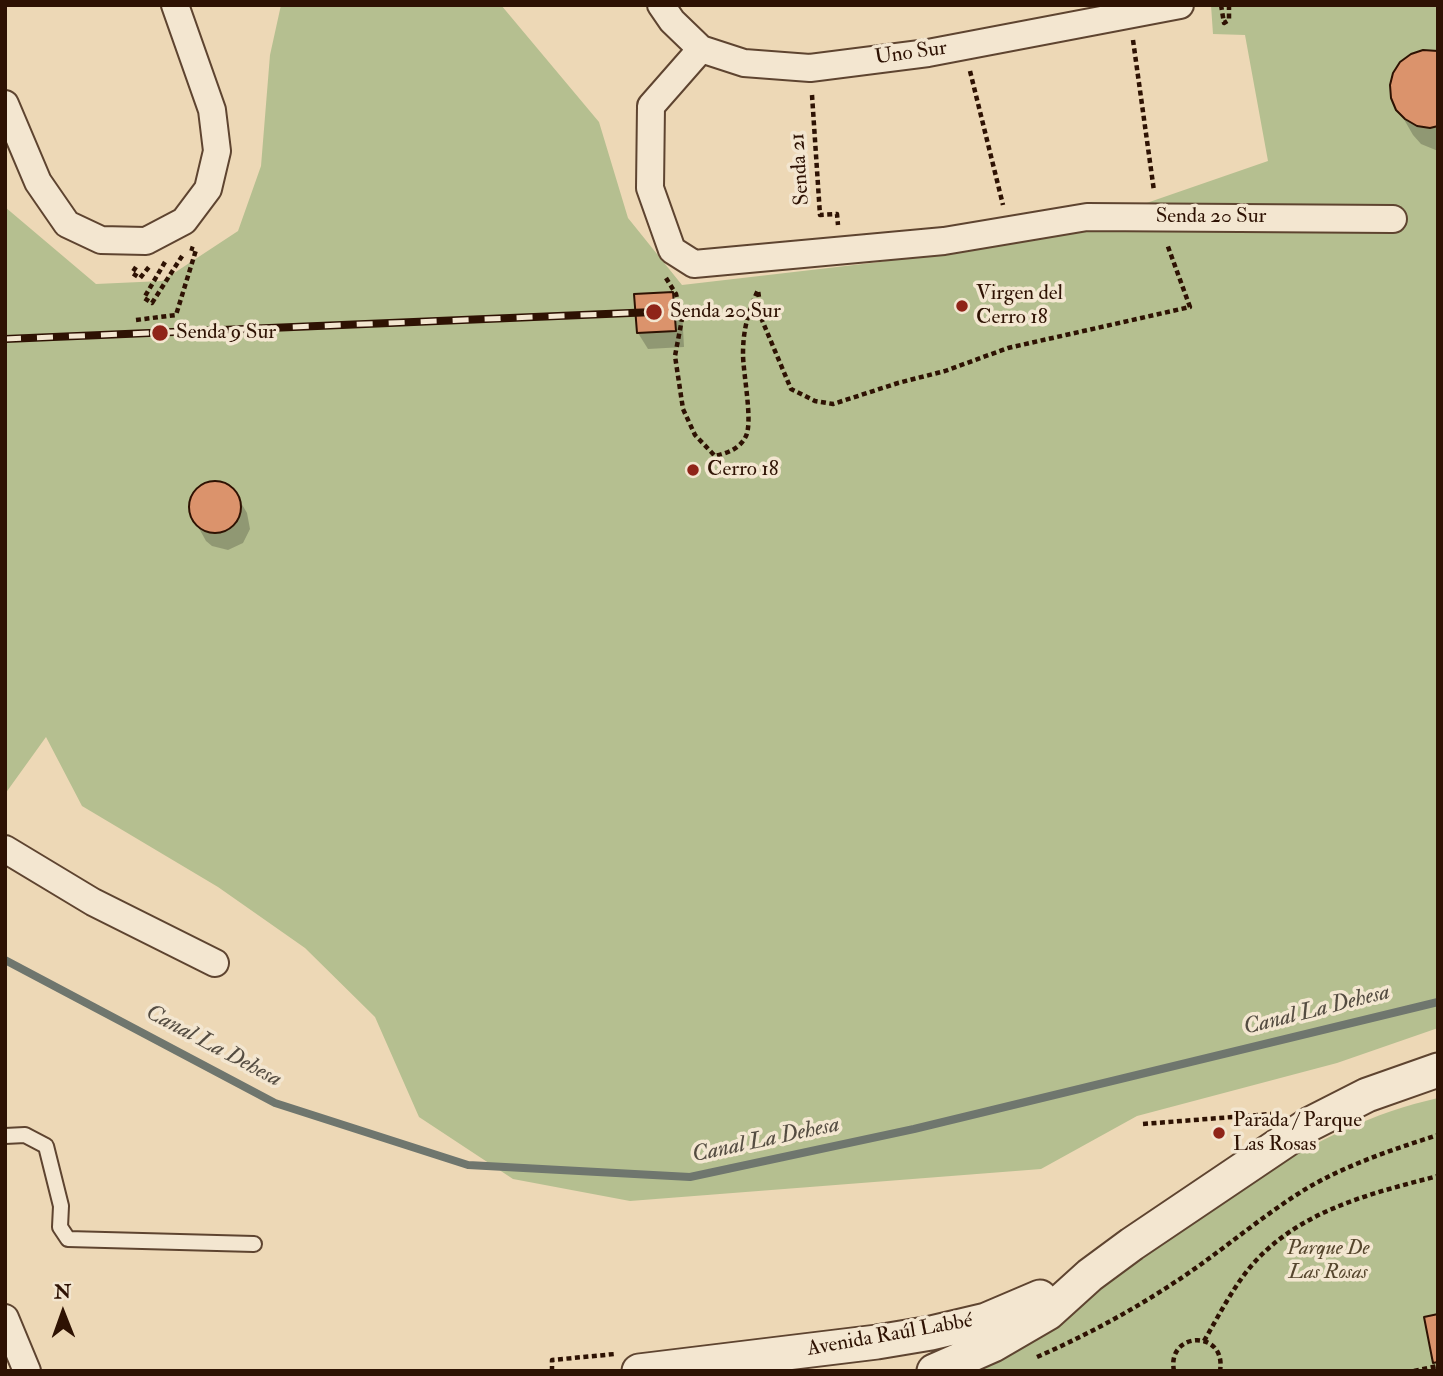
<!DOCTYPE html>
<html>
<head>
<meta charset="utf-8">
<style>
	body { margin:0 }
	#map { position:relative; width:1443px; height:1376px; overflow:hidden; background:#edd8b6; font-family:"IM FELL Double Pica",serif }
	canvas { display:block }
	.frame { position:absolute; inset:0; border:7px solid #2e1203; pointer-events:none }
	.north { position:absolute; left:28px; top:1278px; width:70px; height:70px; -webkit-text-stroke:5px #f3e6d0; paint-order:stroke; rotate:359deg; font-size:19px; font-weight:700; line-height:28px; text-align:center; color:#2e1203 }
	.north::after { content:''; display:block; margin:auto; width:24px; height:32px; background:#2e1203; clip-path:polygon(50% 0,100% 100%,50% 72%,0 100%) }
</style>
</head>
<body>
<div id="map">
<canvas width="1443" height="1376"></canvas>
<div class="frame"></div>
<div class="north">N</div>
</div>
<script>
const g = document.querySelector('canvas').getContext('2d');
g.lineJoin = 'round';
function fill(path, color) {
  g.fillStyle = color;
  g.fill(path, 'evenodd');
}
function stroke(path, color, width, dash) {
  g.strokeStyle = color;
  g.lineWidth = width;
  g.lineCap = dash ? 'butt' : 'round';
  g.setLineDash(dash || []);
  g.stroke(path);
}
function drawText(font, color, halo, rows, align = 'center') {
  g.font = font + ' "IM FELL Double Pica",serif';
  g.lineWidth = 7;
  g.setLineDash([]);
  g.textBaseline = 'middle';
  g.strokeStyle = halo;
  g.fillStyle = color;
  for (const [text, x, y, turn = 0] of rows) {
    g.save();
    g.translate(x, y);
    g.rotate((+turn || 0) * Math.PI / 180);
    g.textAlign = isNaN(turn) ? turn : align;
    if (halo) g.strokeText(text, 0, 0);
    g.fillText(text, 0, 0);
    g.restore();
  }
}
const green = new Path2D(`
	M281,5H501L599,122L628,218L682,285L880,262L1083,225L1268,161L1245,35L1213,34L1211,5H1438V1028L1337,1063L1137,1116L1041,1169L630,1201L513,1179L419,1117L375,1017L305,948L218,887L82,806L46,737L5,794V207L96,284L162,281L238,231L261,166L270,55Z
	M1438,1098V1371H963C1013,1345 1060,1317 1105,1285C1210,1211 1309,1127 1438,1098Z`);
const shadow = new Path2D(`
	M1438,53V151L1421,144L1413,135L1398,109Z
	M672,294L682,310L684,347L648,349L638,333Z
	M217,483L232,489L237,496L247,513L250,529L243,543L228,550L212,546L206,541L196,523L190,508L196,492L201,487Z`);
const stream = new Path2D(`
	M5,960L275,1103L468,1165L690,1177L914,1129L1438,1002`);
const building = new Path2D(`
	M1423,50L1438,51V126L1430,128L1417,126L1405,119L1396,110L1391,98L1390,85L1393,73L1400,62L1411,54Z
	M673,292L676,331L637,333L634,294Z
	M189 507a26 26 0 1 1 52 0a26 26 0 1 1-52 0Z
	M1438,1314V1362L1433,1363L1424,1317Z`);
const path = new Path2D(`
	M1221,5L1224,23L1229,20V5
	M1133,40L1154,191
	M970,71L1003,205
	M812,95L820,215L837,214L838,225
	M165,262L144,298L152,303L184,253
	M136,267L132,273L140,278L149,267
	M666,278L676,294L682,319L675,356L683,409L695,435L715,456C727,453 740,449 746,436C753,421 743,373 743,354C743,330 748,312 758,290L762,320L791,389L815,401L833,404L898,383L945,371L1008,348L1190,307L1167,244
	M136,320L176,315L196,250L190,248
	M1143,1124L1271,1114
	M1204,1341C1218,1317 1230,1293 1247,1271C1294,1212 1368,1194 1438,1176
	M1037,1357C1094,1332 1148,1302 1200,1265C1236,1239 1271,1210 1309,1187C1349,1164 1394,1149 1438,1135
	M552,1371V1360L615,1354
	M1174,1371C1166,1331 1227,1329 1220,1371
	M1414,1371L1438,1366`);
const service = new Path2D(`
	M5,1136L25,1135L46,1146L61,1206L60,1227L68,1239L254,1244`);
const minor = new Path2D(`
	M661,5L672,21L701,49L744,63L810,68L928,53L1180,5
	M701,49L651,106L650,188L672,250L694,264L944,241L1087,217L1393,219
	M5,104L38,182L67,224L101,240L146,241L184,221L208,189L217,151L212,110L175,5
	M5,849L93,902L215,963
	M5,1318L27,1371`);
const tertiary = new Path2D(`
	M639,1371L877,1342L931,1333L986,1320L1040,1297
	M934,1371L993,1345L1048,1313L1090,1275L1132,1244L1310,1124L1367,1095L1438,1070`);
const rail = new Path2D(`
	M5,339L654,312`);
const markers = [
	[962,306,7,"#8f2418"],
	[654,312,9,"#8f2418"],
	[160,333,9,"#8f2418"],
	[693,470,7,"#8f2418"],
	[1219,1133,7,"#8f2418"]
];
const streetNames = [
	["Uno Sur",911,54,-8],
	["Senda 21",801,169,-94],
	["Senda 20 Sur",1211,217],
	["Avenida Raúl Labbé",890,1336,-10]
];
const poiNames = [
	["Virgen del",976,294],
	["Cerro 18",976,318],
	["Senda 20 Sur",670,312],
	["Senda 9 Sur",176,333],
	["Cerro 18",707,470],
	["Parada / Parque",1233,1121],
	["Las Rosas",1233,1145]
];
const parkNames = [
	["Parque De",1328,1249],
	["Las Rosas",1328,1273]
];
const waterNames = [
	["Canal La Dehesa",1317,1011,-14],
	["Canal La Dehesa",213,1047,28],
	["Canal La Dehesa",766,1141,-12]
];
fill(green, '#b5bf90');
fill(shadow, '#0003');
stroke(stream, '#6f766e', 8);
fill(building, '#db936c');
stroke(building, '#2e1203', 2);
stroke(service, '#5e4430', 18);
stroke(minor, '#5e4430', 30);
stroke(tertiary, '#5e4430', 37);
stroke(path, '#2e1203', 4.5, [5, 3.5]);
stroke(service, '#f3e6d0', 14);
stroke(minor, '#f3e6d0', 26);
stroke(tertiary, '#f3e6d0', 33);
stroke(rail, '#2e1203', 8);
stroke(rail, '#f3e6d0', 5, [16]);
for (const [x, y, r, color] of markers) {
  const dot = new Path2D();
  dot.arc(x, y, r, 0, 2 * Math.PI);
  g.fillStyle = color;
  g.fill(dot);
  stroke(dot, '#f3e6d0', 2.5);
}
drawText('21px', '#2e1203', '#f3e6d0', streetNames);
drawText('21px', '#2e1203', '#f3e6d0', poiNames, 'left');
drawText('italic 21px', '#56462d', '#f3e6d0', parkNames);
drawText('italic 23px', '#544c41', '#f3e6d0', waterNames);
</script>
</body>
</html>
